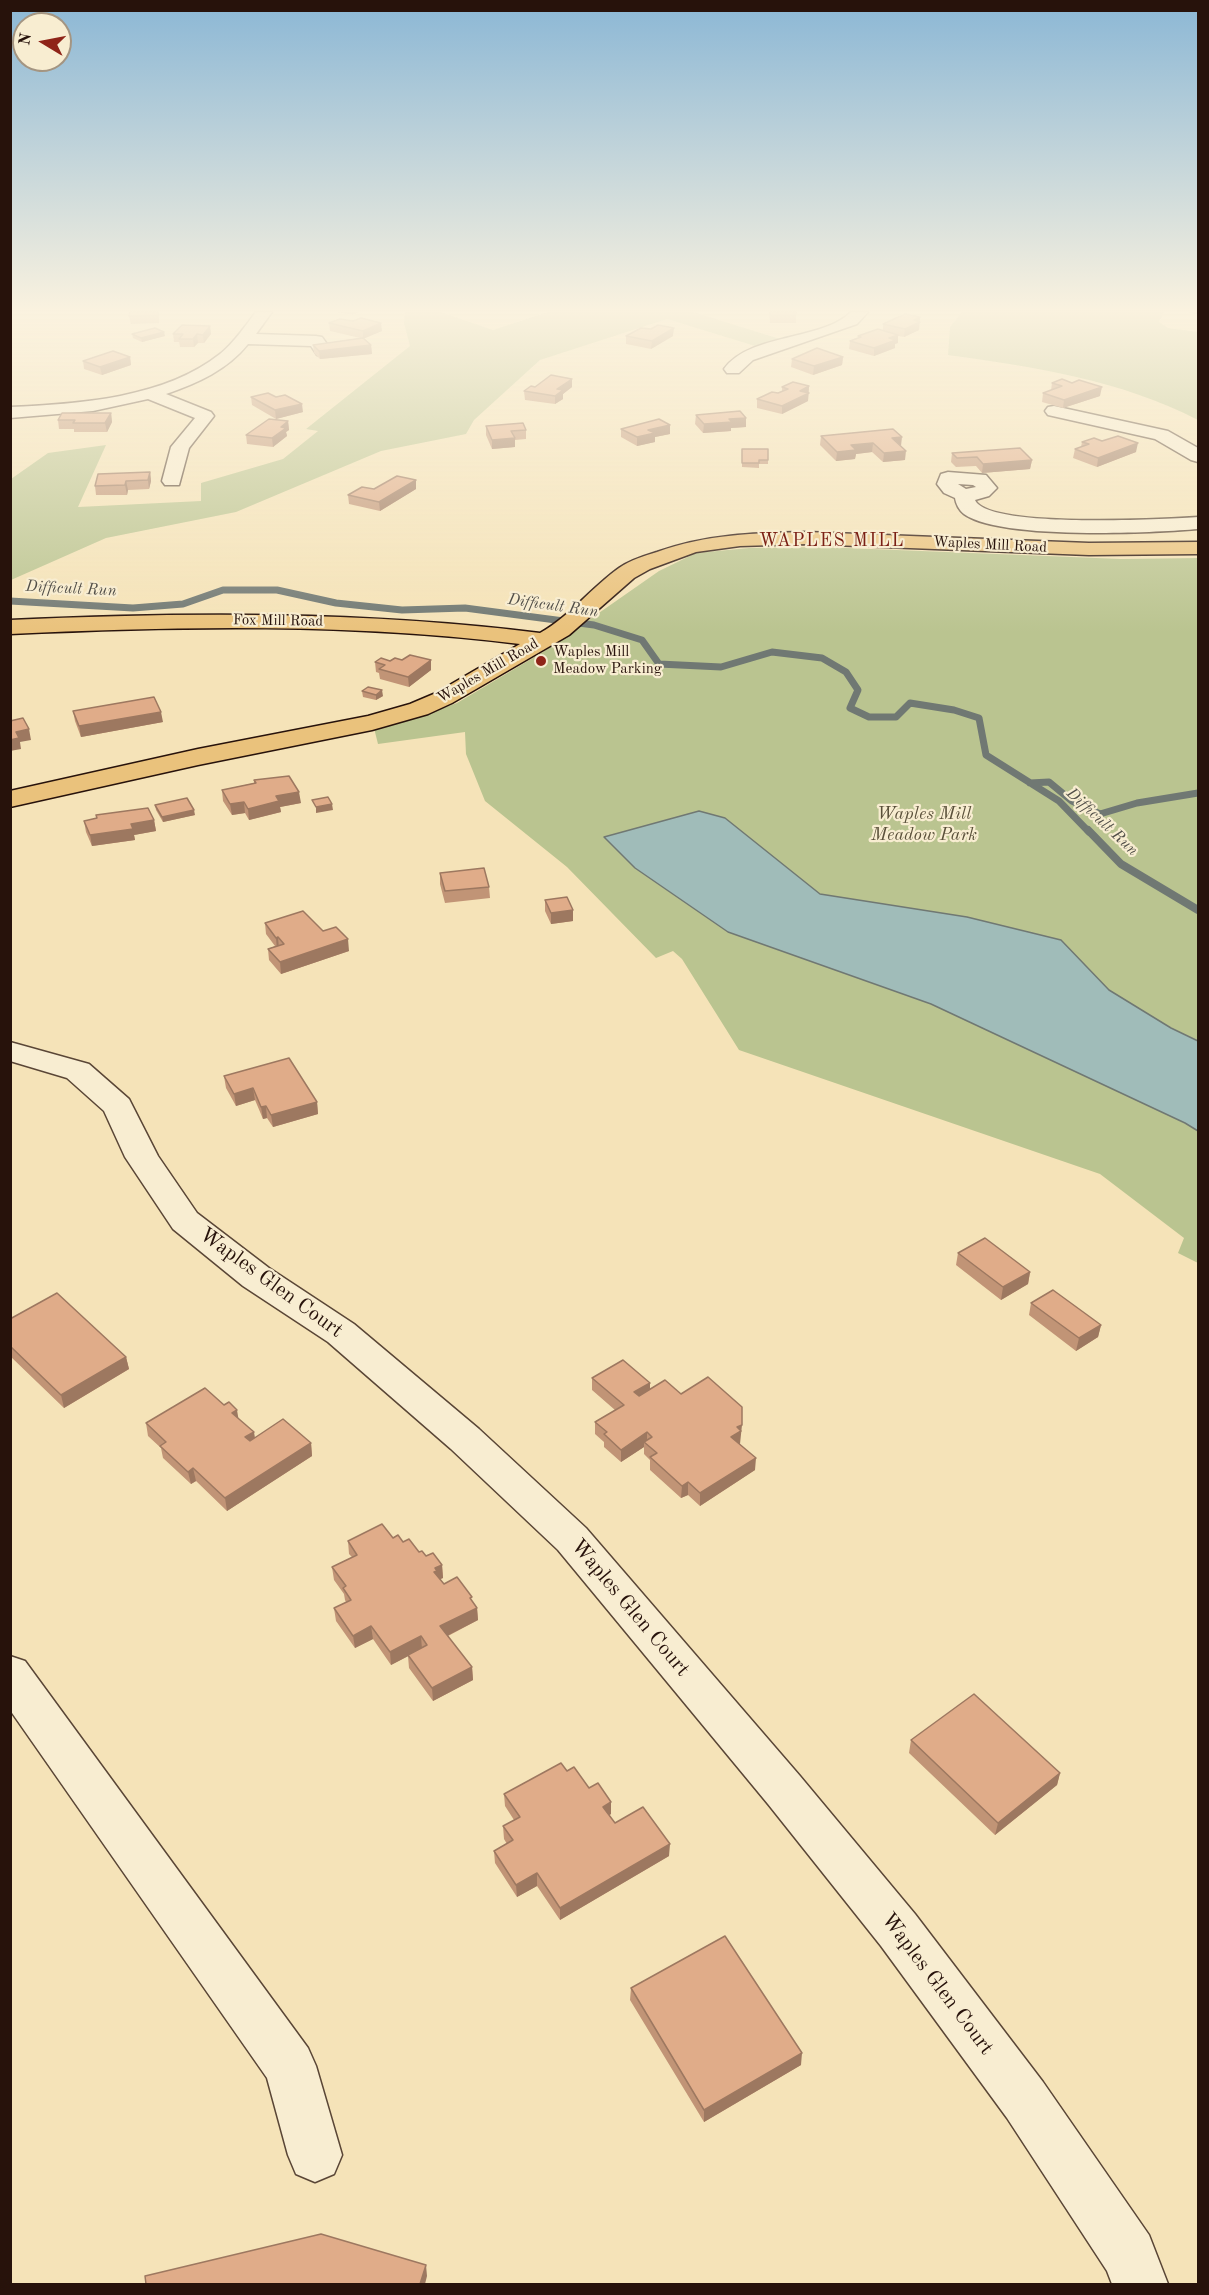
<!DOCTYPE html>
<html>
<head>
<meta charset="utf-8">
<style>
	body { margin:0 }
	#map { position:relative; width:1209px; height:2295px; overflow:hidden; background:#f5e3b8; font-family:"Old Standard TT",serif }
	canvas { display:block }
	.frame { position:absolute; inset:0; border:12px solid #27120b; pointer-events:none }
	.north { position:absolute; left:12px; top:12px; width:60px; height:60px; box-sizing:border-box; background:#f8edd1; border:2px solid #a49582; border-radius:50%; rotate:280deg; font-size:16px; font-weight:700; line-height:24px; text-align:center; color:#27120b }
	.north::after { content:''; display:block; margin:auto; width:21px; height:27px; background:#8f2418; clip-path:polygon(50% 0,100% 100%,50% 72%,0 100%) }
</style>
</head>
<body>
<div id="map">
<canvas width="1209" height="2295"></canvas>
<div class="frame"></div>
<div class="north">N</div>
</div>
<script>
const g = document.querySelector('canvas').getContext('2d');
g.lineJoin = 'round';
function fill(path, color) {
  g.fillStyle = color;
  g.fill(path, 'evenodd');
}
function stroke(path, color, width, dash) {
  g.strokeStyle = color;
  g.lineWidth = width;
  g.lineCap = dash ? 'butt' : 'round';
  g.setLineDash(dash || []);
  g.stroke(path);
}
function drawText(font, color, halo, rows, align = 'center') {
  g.font = font + ' "Old Standard TT",serif';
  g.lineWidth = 4.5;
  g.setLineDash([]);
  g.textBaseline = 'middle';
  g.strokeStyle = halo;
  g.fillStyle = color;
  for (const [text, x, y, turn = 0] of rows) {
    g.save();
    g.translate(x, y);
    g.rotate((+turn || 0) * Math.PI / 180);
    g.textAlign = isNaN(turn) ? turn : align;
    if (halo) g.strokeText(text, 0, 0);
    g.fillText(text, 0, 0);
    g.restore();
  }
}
const green = new Path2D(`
	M405,312H440L493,330L548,312H693L780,339L755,346L667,319L540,360L474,420L466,434L381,451L236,512L106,538L11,580V479L48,453L106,445L78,507L201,501V483L283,459L318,431L306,429L410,346L404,323Z
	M962,312H1164L1159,322L1168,328L1198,332V420C1121,380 1034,367 948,355L950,327Z
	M822,547L1121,559L1198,558V1263L1178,1253L1184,1238L1100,1174L739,1050L682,959L673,951L656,958L567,867L485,801L466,754L465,732L378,744L374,728L418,717L457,703L543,652L659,571L696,553L749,548Z`);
const water = new Path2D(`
	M699,811L725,818L820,894L967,917L1061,940L1109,990L1171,1028L1198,1041V1131L1185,1123L931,1004L728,932L635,868L604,837Z`);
const streamFar1 = new Path2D(`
	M10,601L133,608L183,604L223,590H277L336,603L402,610L465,608L594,625L642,640L659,664L721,667L772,652L822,658L846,672L858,690L850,708L869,717H896L910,703L954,710L979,718L986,755L1059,801L1089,832
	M1030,783L1049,782L1072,801L1100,814L1137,803L1198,793`);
const stream = new Path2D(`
	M1088,830L1121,864L1198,910`);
const minor = new Path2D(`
	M256,312H272L256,334L316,336L322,337L332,351L329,355H317L311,346L248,344C227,370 198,383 166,394L211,412L214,416L189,448L179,485H165L162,481L171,447L195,418L148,399L93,411L10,418V407C79,404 165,398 220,354C234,343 245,326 256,312Z
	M851,312H868L857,324L753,360L739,373H727L724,369C750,333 822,341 851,312Z
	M1054,406L1168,431L1198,448V462L1191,460L1155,439L1048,415L1045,411L1048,407Z
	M948,472L986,475L997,488L989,496L975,500C988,529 1165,519 1198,517V529C1151,533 1000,540 964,514C959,510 956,504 955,498L944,493L937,484L941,474ZM958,484L973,485L976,487L966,489Z
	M10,1042L89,1064L129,1099L158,1156L197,1213L269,1268L354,1324L479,1429L586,1528L800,1776L915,1914L1043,2082L1149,2235L1168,2284H1112L1107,2271L1007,2118L881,1946L768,1804L558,1550L451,1449L328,1342L243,1286L173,1229L125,1157L104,1111L67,1078L10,1061Z
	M10,1656L25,1661L308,2048L316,2066L342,2155L334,2174L315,2182L296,2174L288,2155L267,2078L10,1710Z`);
const major = new Path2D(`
	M807,532L1089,543L1198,542V554L1089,555L807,544L740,546L696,552L650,569L634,578L569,635L452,703L428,714L372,730L198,765L10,807V791L198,749L368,716L410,704L436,693L520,644C351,623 181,626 10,634V620C188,612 364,611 540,633C570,616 591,588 619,568C630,560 644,556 657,552C707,534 754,533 807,532Z`);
const wall = new Path2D(`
	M159,312V323L131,324L129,316Z
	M337,312H358L353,315Z
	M769,312H796V323H770Z
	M1188,312H1198V315Z
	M920,317L919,330L904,337L898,336V343L895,344V348L874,356L849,349L850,341L858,338V336L883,330V324Z
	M329,323L382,331L364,338L371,345L372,354L320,359L314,353L313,345L360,338L330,331Z
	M210,326L211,334L204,343H198L194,347H180L179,342H174L173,334Z
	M132,334L165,336L142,342L133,338Z
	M626,336H673L651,349L626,344Z
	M130,357L131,365L102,375L84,369L83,361Z
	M843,357L842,365L813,375L791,367L792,359Z
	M1052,383L1100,396L1063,408L1042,402L1043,393L1051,390Z
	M809,386L808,401L782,414L757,408V399L778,393L782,392V387Z
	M535,387H572L563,394V399L555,404L525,400L524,391Z
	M251,397L303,412L276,419L252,405Z
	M111,413L112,422L107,432H74V429H59L58,420Z
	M696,415L746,418V427L731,428V431L703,433L695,424Z
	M288,421L289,430L286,432L287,436L273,447L247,444L246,435Z
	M486,426L526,430V439L515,440V447L492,449L486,435Z
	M621,429L670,434L655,437V442L637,446L621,437Z
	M821,436L901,446L905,460L883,462L872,452L856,454L855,459L836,461L820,445Z
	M1102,441L1136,452L1097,467L1073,458L1075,449L1081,447L1082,442Z
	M742,449H768V464H759V468L742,467Z
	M952,453L1032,460L1030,469L982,473L976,466L956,467L951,462Z
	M150,472L151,481L149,489L128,490L127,495H96L95,486Z
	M416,480V489L380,511L349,504L348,495Z
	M375,662L431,670L409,687L380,679L379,673L376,672Z
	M362,691L383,696L376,700L363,697Z
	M73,711L163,722L81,737L75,721Z
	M254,780L301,803L280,807L281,812L249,820L245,813L232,815L223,801L222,790L254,783Z
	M155,805L195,815L163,822L156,810Z
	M96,815L154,820L156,831L134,835L135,840L92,846L86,832L84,821L96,819Z
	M440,873L489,887L490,898L445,903L440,884Z
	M545,900L573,921L551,924L545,911Z
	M265,923L323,931L349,951L281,974L269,960L268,949L275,946L266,934Z
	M224,1076L317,1102L318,1114L273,1127L267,1118L263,1119L255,1100L236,1106L226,1088Z
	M958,1253L1030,1272L1028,1284L1001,1300L956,1265Z
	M1031,1303L1101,1325L1098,1337L1076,1351L1029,1315Z
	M10,1319L126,1357L129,1369L64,1408L10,1356Z
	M592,1378L650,1383V1389L740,1444L755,1470L700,1506L688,1495L681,1498L650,1470V1460L644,1454V1447L621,1462L604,1447V1442L595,1434V1422L615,1410L592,1390Z
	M239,1419L255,1438L311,1443L312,1456L227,1511L196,1481L191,1484L163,1458L161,1448L148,1436L146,1423Z
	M393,1538L403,1542L426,1556L442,1565L443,1578L440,1579L444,1584L472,1602L477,1608L478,1620L448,1636L472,1667L473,1680L433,1701L409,1668L408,1656L391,1665L373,1639L355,1648L336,1621L334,1608L346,1602L345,1600L344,1594L334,1580L332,1567L352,1557L349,1554L348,1541Z
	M911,1740L1060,1773L1057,1785L995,1835L909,1753Z
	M567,1771L589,1788L611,1814L609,1815L615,1823L669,1856L560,1920L537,1886L517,1897L495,1863L494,1851L507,1844L504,1839L503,1826L514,1820L505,1806L504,1794Z
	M631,1988L801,2065L704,2122L630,2000Z`);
const shadedWall = new Path2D(`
	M920,317L919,330L904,337L905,329L914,320Z
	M381,323L382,331L363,339V331Z
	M210,326L211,334L204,343L203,335Z
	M674,328L673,336L651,349L652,341Z
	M164,332L165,336L142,342L141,338Z
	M197,334L198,343L194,347L193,339Z
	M898,335V343L895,344V348L874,356V348L889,338Z
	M371,345L372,354L320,359L319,351Z
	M130,357L131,365L102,375L100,367Z
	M843,357L842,365L813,375L814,366Z
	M572,379V387L563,394V399L555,404V396L557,389Z
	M809,386L808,401L782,414V406L800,391Z
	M1102,387L1100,396L1063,408L1064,400Z
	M302,404L303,412L276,419L275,410Z
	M111,413L112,422L107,432L105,423Z
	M746,418V427L731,428V431L703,433L704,424L729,419Z
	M288,421L289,430L286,432L287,436L273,447L272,438L281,427Z
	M670,425V434L655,437V442L637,446V437L648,430Z
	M902,437L901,446L892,438Z
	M515,438V447L492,449V440Z
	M873,443L872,452L856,454L855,459L836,461L837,452L851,445Z
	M1138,443L1136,452L1097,467L1098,458Z
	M906,451L905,460L883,462L884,453Z
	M1032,460L1030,469L982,473L983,464Z
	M150,472L151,481L149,489L148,480Z
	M416,480V489L380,511L379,502Z
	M126,481L128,490L127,495L125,485Z
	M431,660V670L409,687L408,677Z
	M382,690L383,696L376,700V695Z
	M161,712L163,722L81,737L79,726Z
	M29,729L31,740L20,742L21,749L10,751V740L16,732Z
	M299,792L301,803L280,807L281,812L249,820L248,809L276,796Z
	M244,802L245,813L232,815L230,804Z
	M332,804L333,810L316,813V807Z
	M194,810L195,815L163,822L162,817Z
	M154,820L156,831L134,835L135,840L92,846L90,835L131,824Z
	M573,910V921L551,924V913Z
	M278,937L279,949L277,950L276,938Z
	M348,939L349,951L281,974L280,962Z
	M253,1088L255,1100L236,1106L234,1094Z
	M317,1102L318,1114L273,1127L271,1115Z
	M266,1106L267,1118L263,1119L261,1107Z
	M1030,1272L1028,1284L1001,1300L1003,1287Z
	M1101,1325L1098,1337L1076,1351L1079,1338Z
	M126,1357L129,1369L64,1408L61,1395Z
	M650,1383V1396L634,1405V1392Z
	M237,1410L239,1422L232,1413Z
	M742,1425L740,1444L730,1450L731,1437L737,1427Z
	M254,1432L256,1444L248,1449L245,1437Z
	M647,1432V1444L644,1442V1447L621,1462V1450Z
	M311,1443L312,1456L227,1511L225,1498Z
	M756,1458L755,1470L700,1506V1493Z
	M193,1468L196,1481L191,1484L188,1472Z
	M688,1482V1495L681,1498L682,1486Z
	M442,1565L443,1578L438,1580L435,1585V1568Z
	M477,1608L478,1620L441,1639L440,1626Z
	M371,1626L373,1639L355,1648L353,1636Z
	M421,1636L422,1649L391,1665L390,1652Z
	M472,1667L473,1680L433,1701L432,1688Z
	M1060,1773L1057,1785L995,1835L998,1823Z
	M611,1802V1814L603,1819V1807Z
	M670,1844L669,1856L560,1920V1908Z
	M537,1873V1886L517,1897L516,1885Z
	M802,2053L801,2065L704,2122V2110Z
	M426,2265L427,2276L425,2284H420Z`);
const building = new Path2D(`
	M130,312H158V315L129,316Z
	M770,312H796V315H770Z
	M905,314L920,317L914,320L920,322L905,329L883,324Z
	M361,318L381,323L363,331L329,323L340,319L353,321Z
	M182,325L210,326L203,335L197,334L193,339H179L183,334H173Z
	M658,325L674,328L652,341L626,336L641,328L651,329Z
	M155,328L164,332L141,338L132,334Z
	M878,329L898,335L889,338L896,340L874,348L850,341L861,337L858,336Z
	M363,338L371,345L319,351L313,345Z
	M817,348L843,357L814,366L792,359Z
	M113,351L130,357L100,367L83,361Z
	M551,375L572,379L557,389L563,390L555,396L524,391L531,386L535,387Z
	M1062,379L1072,383L1079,380L1102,387L1064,400L1043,393L1062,386L1052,383Z
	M793,382L809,386L800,391L809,393L782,406L757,399L772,392L778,393L788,389L782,387Z
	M268,393L276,397L285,395L302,404L275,410L251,397Z
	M740,411L746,418L729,419L732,422L704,424L696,415Z
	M62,413H111L105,423H73L75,420H58Z
	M269,419L288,421L281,427L286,428L272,438L246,435Z
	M659,419L670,425L648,430L655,433L637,437L621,429Z
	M523,423L526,430L511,431L515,438L492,440L486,426Z
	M893,429L902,437L892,438L906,451L884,453L873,443L851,445L856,450L837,452L821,436Z
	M1118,436L1138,443L1098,458L1075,449L1089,444L1082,442L1094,438L1102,441Z
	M1020,448L1032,460L983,464L977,457L957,458L952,453Z
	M742,449H768V460H759V463H742Z
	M150,472L148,480L126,481L125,485L95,486L98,474Z
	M397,476L416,480L379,502L348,495L362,487L374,489Z
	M410,655L431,660L408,677L379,669L385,665L375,662L381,658L390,661L395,658L402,660Z
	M368,687L382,690L376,695L362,691Z
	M154,697L161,712L79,726L73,711Z
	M23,718L29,729L16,732L19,738L10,740V721Z
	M289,776L299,792L276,796L279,801L248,809L244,802L230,804L222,790L256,783L254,780Z
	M328,797L332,804L316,807L312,800Z
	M187,798L194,810L162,817L155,805Z
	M148,808L154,820L131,824L133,829L90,835L84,821L97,818L96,815Z
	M484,868L489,887L445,891L440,873Z
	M567,897L573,910L551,913L545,900Z
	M303,911L323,931L336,927L348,939L280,962L268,949L284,944L278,937L276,938L265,923Z
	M289,1058L317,1102L271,1115L266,1106L261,1107L253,1088L234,1094L224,1076Z
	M985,1238L1030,1272L1003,1287L958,1253Z
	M1053,1290L1101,1325L1079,1338L1031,1303Z
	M57,1293L126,1357L61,1395L10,1346V1319Z
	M623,1360L650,1383L634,1392L639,1396L665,1380L681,1394L708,1377L742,1407V1425L737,1427L741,1431L731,1437L756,1458L700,1493L688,1482L682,1486L650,1457L657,1453L644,1442L652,1437L647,1432L621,1450L604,1434L607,1432L595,1422L624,1405L592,1378Z
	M205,1388L224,1405L229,1402L237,1410L232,1413L254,1432L245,1437L250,1441L283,1419L311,1443L225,1498L193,1468L188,1472L160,1446L166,1442L146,1423Z
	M382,1524L393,1538L398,1535L403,1542L409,1539L419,1552L422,1551L426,1556L433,1553L442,1565L435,1568L437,1571L434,1572L444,1584L457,1577L472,1597L470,1598L477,1608L440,1626L472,1667L432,1688L408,1655L427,1645L421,1636L390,1652L371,1626L353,1636L334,1608L351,1600L343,1588L346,1586L332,1567L357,1555L348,1541Z
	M974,1694L1060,1773L998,1823L911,1740Z
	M561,1763L567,1771L574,1767L589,1788L598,1783L611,1802L603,1807L615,1823L643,1807L670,1844L560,1908L537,1873L516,1885L494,1851L513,1840L503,1826L520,1817L504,1794Z
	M725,1936L802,2053L704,2110L631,1988Z
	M321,2234L426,2265L420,2284H146L145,2276Z`);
const markers = [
	[541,661,6,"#8f2418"]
];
const farStreetnames = [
	["Waples Mill Road",990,545,3],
	["Fox Mill Road",278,621,1],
	["Waples Mill Road",488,671,-30]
];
const farPoinames = [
	["Waples Mill",553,652],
	["Meadow Parking",553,669]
];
const farWaternames = [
	["Difficult Run",71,589,3],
	["Difficult Run",553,606,8],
	["Difficult Run",1102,822,43]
];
const farQuarternames = [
	["WAPLES MILL",832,541]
];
const parkNames = [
	["Waples Mill",924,814],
	["Meadow Park",924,835]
];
const nearStreetnames = [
	["Waples Glen Court",271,1283,36],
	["Waples Glen Court",630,1608,50],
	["Waples Glen Court",937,1984,53]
];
fill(green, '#bac490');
fill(water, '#a0bcb9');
stroke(water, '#707873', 1.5);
stroke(streamFar1, '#707873', 7);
stroke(stream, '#707873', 8);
stroke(minor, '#5a4636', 3);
stroke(major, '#27120b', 3);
fill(minor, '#f8edd1');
fill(major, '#eac27c');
fill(wall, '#c19476');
fill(shadedWall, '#9d7860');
fill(building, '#e0ac89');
stroke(building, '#9d7860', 1.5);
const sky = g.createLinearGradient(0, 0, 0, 633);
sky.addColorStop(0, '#8bb7d5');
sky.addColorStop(0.49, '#faf2df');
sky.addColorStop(1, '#faf2df00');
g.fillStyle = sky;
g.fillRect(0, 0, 1209, 633);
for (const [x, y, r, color] of markers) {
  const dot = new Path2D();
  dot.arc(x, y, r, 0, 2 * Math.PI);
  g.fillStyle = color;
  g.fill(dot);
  stroke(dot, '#f8edd1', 2);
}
drawText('15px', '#27120b', '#f8edd1', farStreetnames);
drawText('15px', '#27120b', '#f8edd1', farPoinames, 'left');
drawText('italic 16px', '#514e48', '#f8edd1', farWaternames);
g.letterSpacing = '1.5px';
drawText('18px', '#7a1f14', '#f8edd1', farQuarternames);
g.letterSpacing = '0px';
drawText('italic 18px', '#5a503a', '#f8edd1', parkNames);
drawText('21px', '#27120b', '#f8edd1', nearStreetnames);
</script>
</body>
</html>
